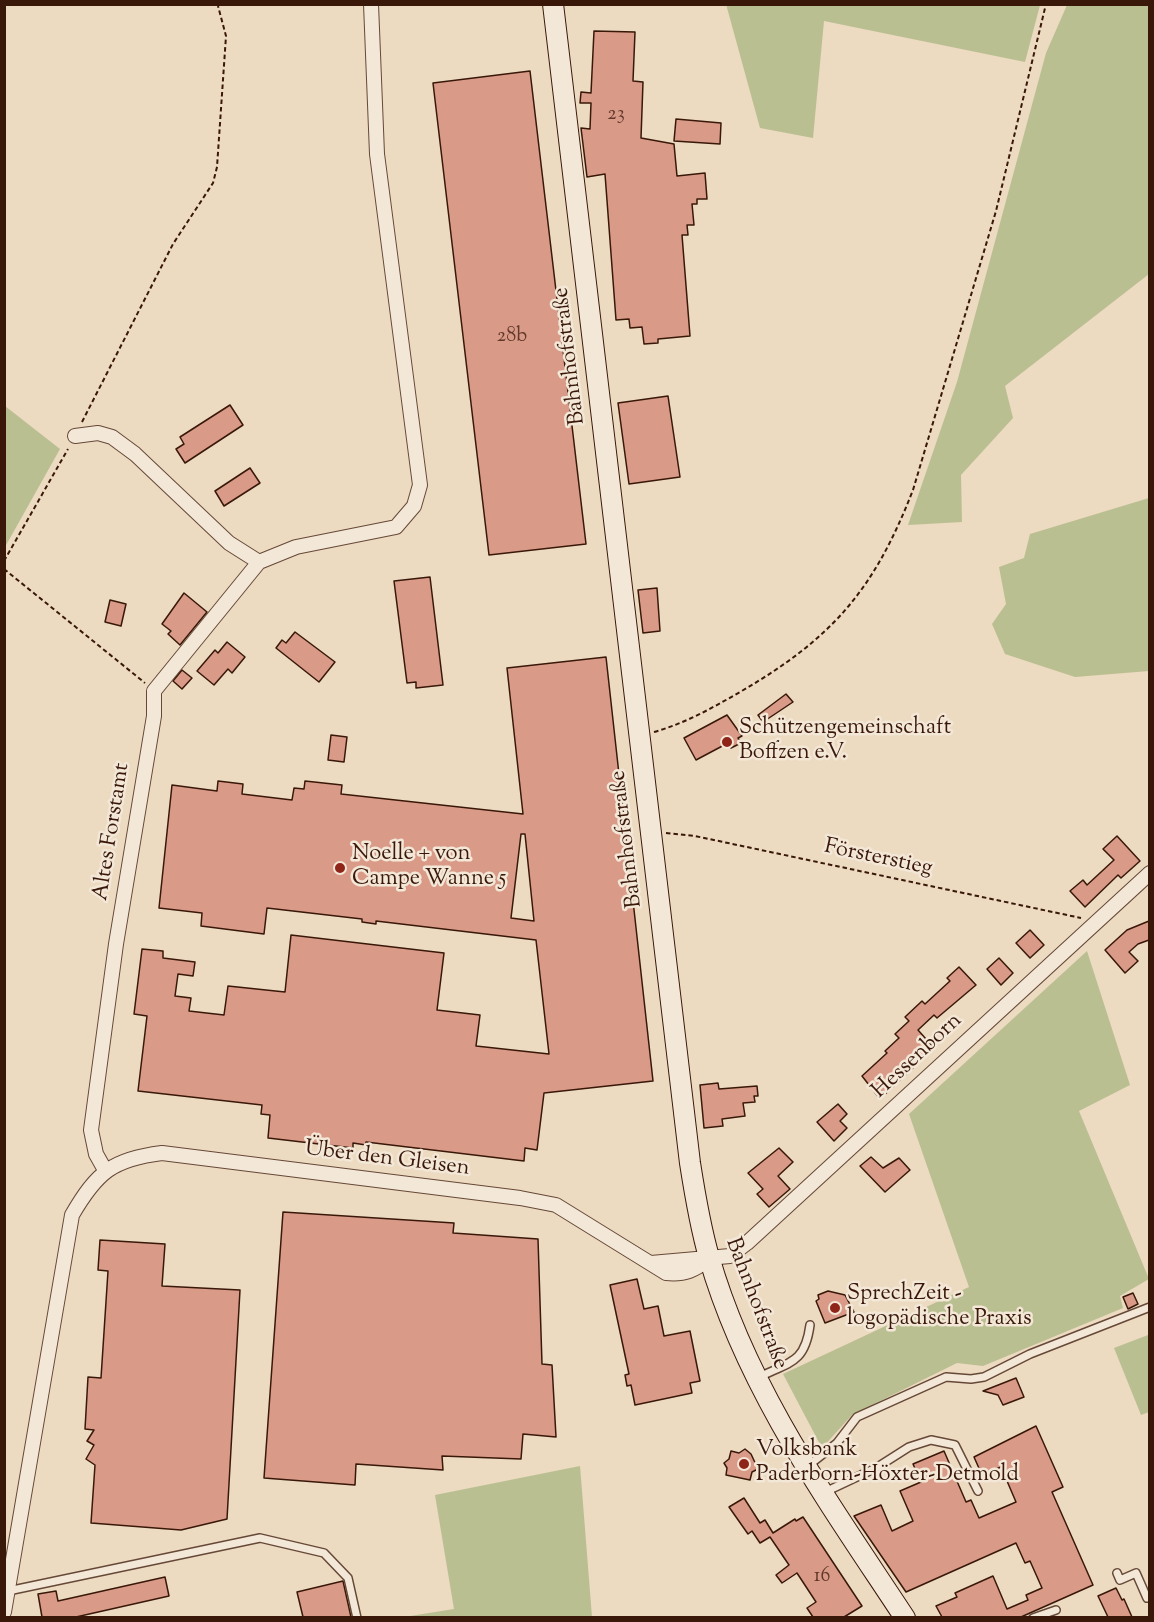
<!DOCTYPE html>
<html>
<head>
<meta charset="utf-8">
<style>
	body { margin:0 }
	#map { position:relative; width:1154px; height:1622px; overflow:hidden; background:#ecdac1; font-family:"Sorts Mill Goudy",serif }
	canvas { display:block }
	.frame { position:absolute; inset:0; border:6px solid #391809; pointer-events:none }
</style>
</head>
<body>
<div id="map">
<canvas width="1154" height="1622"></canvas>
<div class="frame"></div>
</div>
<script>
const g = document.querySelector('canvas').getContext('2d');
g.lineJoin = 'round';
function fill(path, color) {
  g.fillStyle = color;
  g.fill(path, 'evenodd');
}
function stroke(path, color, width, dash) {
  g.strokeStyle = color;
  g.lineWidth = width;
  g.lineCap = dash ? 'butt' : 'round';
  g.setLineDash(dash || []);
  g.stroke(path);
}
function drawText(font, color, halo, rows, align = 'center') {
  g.font = font + ' "Sorts Mill Goudy",serif';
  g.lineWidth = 5;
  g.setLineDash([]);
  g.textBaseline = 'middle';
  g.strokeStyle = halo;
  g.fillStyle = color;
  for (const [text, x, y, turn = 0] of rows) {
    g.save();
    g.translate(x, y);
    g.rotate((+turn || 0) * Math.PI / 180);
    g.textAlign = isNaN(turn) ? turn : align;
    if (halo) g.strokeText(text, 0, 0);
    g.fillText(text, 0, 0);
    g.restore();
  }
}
const green = new Path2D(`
	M726,4H1040V5L1025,62L824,21L813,138L760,128Z
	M1067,5H1149V274L1005,386L1013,418L961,475L962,522L908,525L957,382L1046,53Z
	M5,406L60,449L5,547Z
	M1149,498V671L1075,677L1005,654L992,624L1006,604L999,567L1024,558L1030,534Z
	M1087,951L1130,1085L1079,1111L1149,1279L1120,1296L1123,1308L983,1366L957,1363L852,1415L822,1448L783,1374L969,1287L909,1114Z
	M1148,1335L1149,1412L1141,1415L1114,1348Z
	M580,1466L592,1617H404L454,1609L435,1495Z`);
const building = new Path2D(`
	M594,31L635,32L633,81L643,82L641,138L674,144L677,176L705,173L707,199H697V204H692L694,225H687L688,235H682L690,336L658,339V343L644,344L642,327L630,328L629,319L616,320L605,174L587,177L581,128L590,129L591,103H580L581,92L591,93Z
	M530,71L586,544L489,555L433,83Z
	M676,119L721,123L720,144L674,141Z
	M668,396L680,477L629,484L618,403Z
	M230,405L243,425L185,463L176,449L184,444L180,437Z
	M250,468L260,483L224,506L215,491Z
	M430,577L443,685L416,688V682L407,683L394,581Z
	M657,588L660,631L643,633L638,590Z
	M184,593L207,612L180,645L168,634L171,631L162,624Z
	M110,600L126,604L121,626L105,622Z
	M295,632L335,662L319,682L276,648L282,640L286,643Z
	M227,642L245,657L232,673L228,669L214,685L197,671L215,650L218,653Z
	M606,657L653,1081L544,1093L537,1150L525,1148L524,1161L366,1142V1145L353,1143V1148L268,1138L270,1115L261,1114L262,1105L138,1091L147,1016L134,1014L142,949L163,951V958L195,962L193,976L178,974L175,996L191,998L189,1011L224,1015L228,986L285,992L291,935L444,953L437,1010L480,1015L476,1046L549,1054L536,940L376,921V924L362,922V919L267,908L264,934L201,926L202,913L159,908L172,785L217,791L218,781L243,784L242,794L292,800L294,788L304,789L305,781L342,785L341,794L523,814L507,668ZM521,834H525L534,921L511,918Z
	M182,670L192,678L182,689L173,681Z
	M786,694L793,702L763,722L758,715Z
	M727,715L742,736L738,738L741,743L731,748L728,743L696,760L684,738Z
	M331,735L347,737L344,762L328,760Z
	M1117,836L1140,861L1121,878L1118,875L1085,907L1070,891L1083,880L1087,885L1114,860L1103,849Z
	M1149,921V940L1138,944L1129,952L1138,961L1125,973L1105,950L1127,930Z
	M1030,930L1044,945L1030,958L1016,943Z
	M999,958L1013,973L1001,985L987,969Z
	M959,967L976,985L937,1018L934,1015L918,1030L934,1048L880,1099L862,1076L887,1053L885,1051L899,1038L895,1034L909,1021L905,1017L922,1001L925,1004L950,981L947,978Z
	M718,1083L719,1089L757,1086L758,1096H754L755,1102L743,1103L745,1116L722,1119L723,1126L704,1128L700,1085Z
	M838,1104L847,1114L840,1121L847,1128L834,1141L817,1122Z
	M779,1148L793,1162L778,1176L790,1189L769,1207L757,1194L763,1189L748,1173Z
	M871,1157L883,1168L899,1158L910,1170L885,1192L860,1166Z
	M283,1212L454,1223L453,1233L538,1239L542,1364L552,1365L556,1437L523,1434L521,1459L442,1456L443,1470L356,1464L355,1485L264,1478Z
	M100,1240L165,1244L162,1286L240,1290L227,1519L181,1530L91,1523L95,1465L86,1459L94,1445L87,1441L94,1430L85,1429L88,1377L101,1378L108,1271L98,1270Z
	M637,1279L644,1309L658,1306L664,1336L690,1331L700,1381L690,1383L692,1393L635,1405L631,1385L627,1386L625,1375L629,1374L610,1285Z
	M828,1291L845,1295L854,1312L825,1323L816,1301L819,1299L818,1295Z
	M1133,1293L1138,1304L1128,1309L1123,1297Z
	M1016,1378L1024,1397L1003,1405L998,1395L983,1391Z
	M1036,1426L1063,1487L1052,1492L1093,1585L1021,1617H942L936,1606L957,1597L955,1593L993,1576L1007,1609L1028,1600L1026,1595L1042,1588L1030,1561L1025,1563L1016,1543L906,1592L854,1516L881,1505L892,1531L913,1521L900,1491L921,1482L913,1464L944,1451L966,1502L971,1500L979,1518L1016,1502L1001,1467L982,1475L974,1457Z
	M745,1449L751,1454L758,1469L752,1472L750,1480L726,1475L727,1468L724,1463L729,1459L731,1451L739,1453Z
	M744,1498L760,1523L765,1520L773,1533L795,1519L796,1521L803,1517L862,1606L844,1617H813L807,1608L816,1602L797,1573L782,1583L776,1575L789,1565L770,1537L760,1543L752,1531L748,1534L729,1507Z
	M165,1577L169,1596L76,1617H42L38,1594L56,1591L58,1601Z
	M343,1581L351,1617H303L297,1592Z
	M1116,1588L1122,1600L1124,1599L1132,1617H1108L1098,1596Z`);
const path = new Path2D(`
	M82,422L173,244L213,183L217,167L226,36L218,6
	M4,561L68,449
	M4,569L145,683
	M654,732C686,723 712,708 740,692C833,638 874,590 913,490L996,211L1046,4
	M666,833L695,836L1081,918`);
const lane = new Path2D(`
	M759,1377C790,1362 805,1363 810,1325
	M809,1465L837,1443L857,1417L946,1377L971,1379L984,1377L1030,1354L1150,1307
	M825,1492L876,1468L909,1447L931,1440L955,1445L978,1491
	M1117,1573L1120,1580L1136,1573L1147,1598L1150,1597
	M8,1591L260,1538L324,1553L348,1578L357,1618
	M1033,1618L1056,1610`);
const street = new Path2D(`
	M75,436L98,433L112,437L135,454L229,543L259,562
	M105,1170L96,1154L91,1130L116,944L154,716V691L259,562L296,547L396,527L414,506L420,485L377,154L371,4
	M651,1263L730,1256L747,1243L1150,873
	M4,1612L72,1215C97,1172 113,1159 162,1153L520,1198L556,1205L666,1273C685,1275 695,1270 709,1259`);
const secondary = new Path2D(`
	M553,4L690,1163C695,1195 700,1226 709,1257C747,1390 830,1504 905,1618`);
const markers = [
	[727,742,6,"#8f2418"],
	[340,868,6,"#8f2418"],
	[835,1308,6,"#8f2418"],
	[744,1464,6,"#8f2418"]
];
const numberNames = [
	["23",616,116],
	["28b",512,338],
	["16",822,1578]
];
const streetNames = [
	["Bahnhofstraße",571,356,-97],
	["Altes Forstamt",113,832,-81],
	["Bahnhofstraße",628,839,-97],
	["Försterstieg",878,859,12],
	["Hessenborn",918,1057,-43],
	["Über den Gleisen",387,1160,7],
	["Bahnhofstraße",755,1304,69]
];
const poiNames = [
	["Schützengemeinschaft",739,729],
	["Boffzen e.V.",739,754],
	["Noelle + von",352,855],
	["Campe Wanne 5",352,880],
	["SprechZeit -",847,1295],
	["logopädische Praxis",847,1320],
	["Volksbank",756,1451],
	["Paderborn-Höxter-Detmold",756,1476]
];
fill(green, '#babf91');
fill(building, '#d99a88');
stroke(building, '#391809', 1.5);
stroke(lane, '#664837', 10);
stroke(street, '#664837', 16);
stroke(secondary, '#391809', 22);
stroke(path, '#391809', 2, [4.5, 3]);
stroke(lane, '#f3e7d7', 7);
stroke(street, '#f3e7d7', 14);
stroke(secondary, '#f3e7d7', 20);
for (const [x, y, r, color] of markers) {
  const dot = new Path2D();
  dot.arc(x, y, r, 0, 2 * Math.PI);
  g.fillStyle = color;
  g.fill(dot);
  stroke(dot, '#f3e7d7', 2);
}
drawText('20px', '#613829', null, numberNames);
drawText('22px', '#391809', '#f3e7d7', streetNames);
drawText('22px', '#391809', '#f3e7d7', poiNames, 'left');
</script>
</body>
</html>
